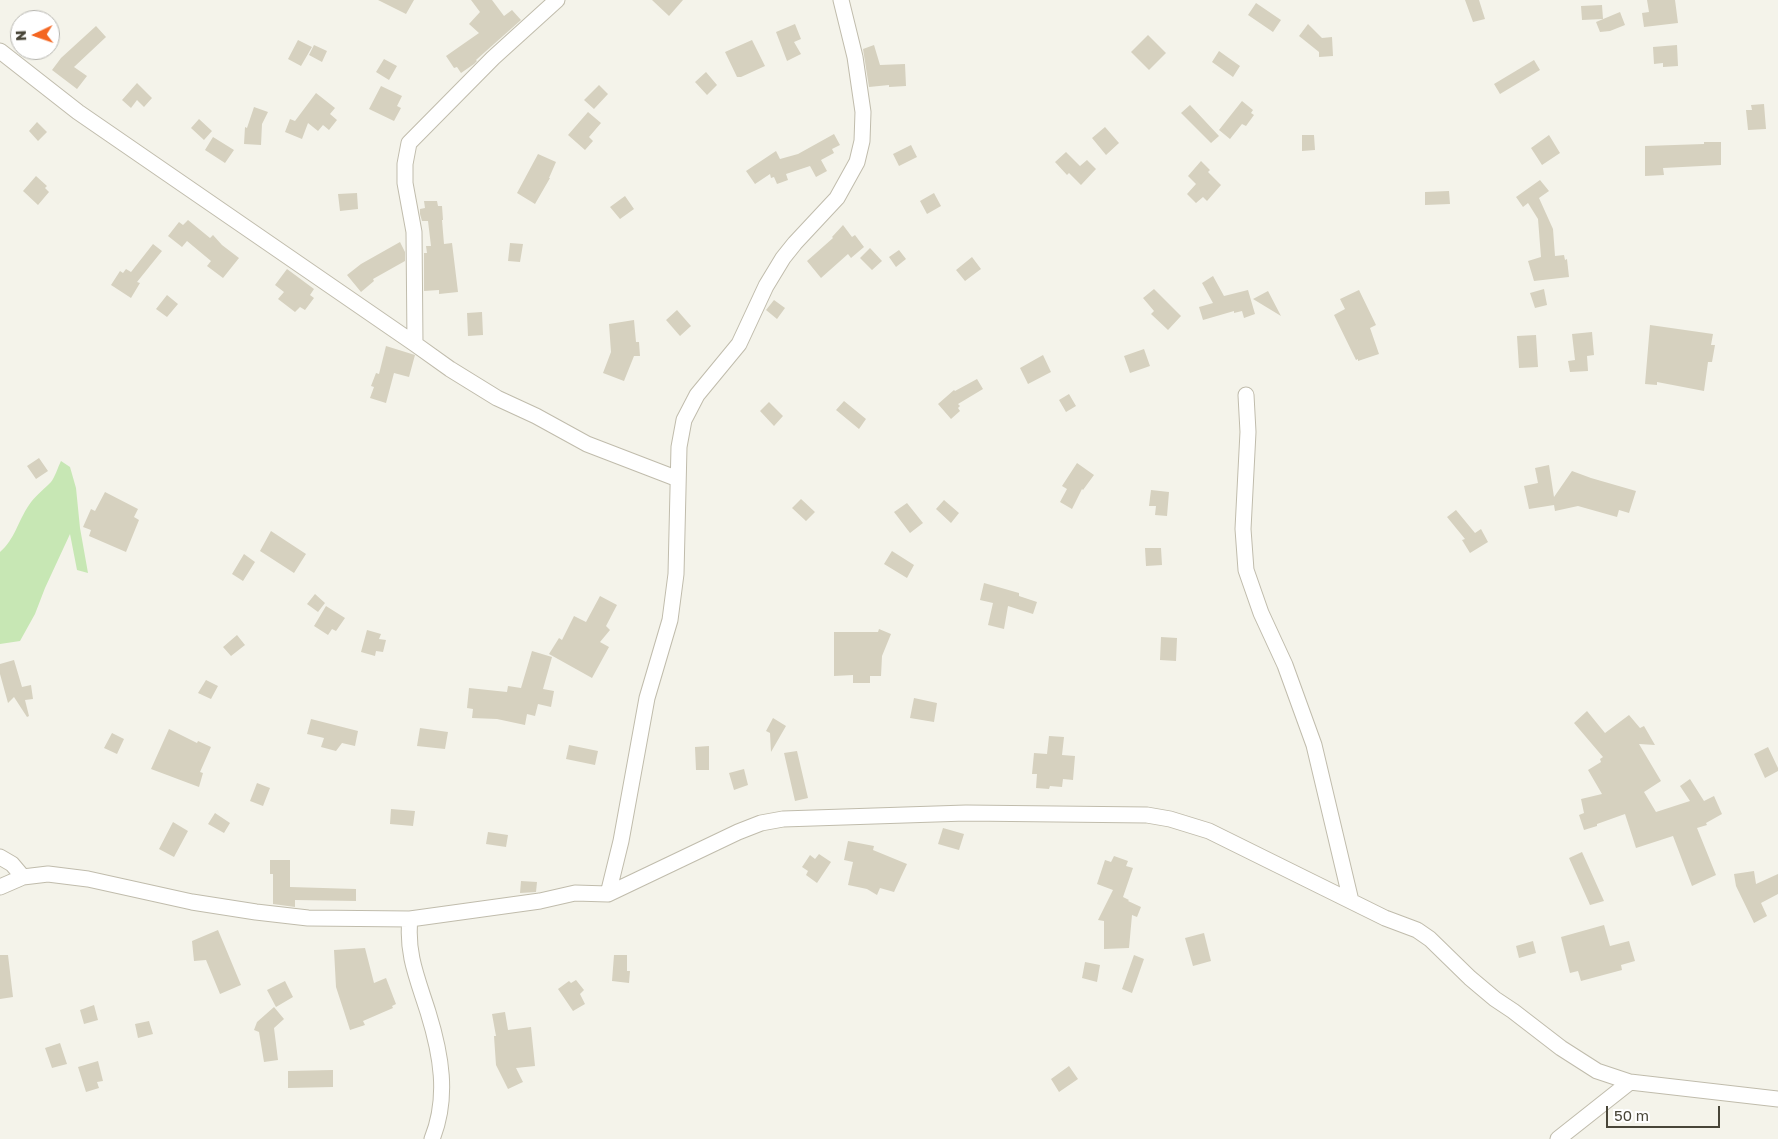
<!DOCTYPE html>
<html>
<head>
<meta charset="utf-8">
<style>
	body { margin:0 }
	#map { position:relative; width:1778px; height:1139px; overflow:hidden; background:#f4f3ea; font-family:"Golos Text",sans-serif }
	canvas { display:block }
	.north { position:absolute; left:10px; top:10px; width:50px; height:50px; box-sizing:border-box; background:#fff; border:1px solid #b6b5af; border-radius:50%; rotate:267deg; font-size:14px; font-weight:700; line-height:20px; text-align:center; color:#484538 }
	.north::after { content:''; display:block; margin:auto; width:18px; height:22px; background:#f46621; clip-path:polygon(50% 0,100% 100%,50% 72%,0 100%) }
	.scale { position:absolute; left:1606px; top:1106px; width:114px; height:22px; box-sizing:border-box; border:2px solid #484538; border-top:0; padding-left:6px; font-size:15px; line-height:18px; white-space:nowrap; color:#484538; -webkit-text-stroke:4px #fff; paint-order:stroke }
</style>
</head>
<body>
<div id="map">
<canvas width="1778" height="1139"></canvas>
<div class="north">N</div>
<div class="scale">50 m</div>
</div>
<script>
const g = document.querySelector('canvas').getContext('2d');
g.lineJoin = 'round';
function fill(path, color) {
  g.fillStyle = color;
  g.fill(path, 'evenodd');
}
function stroke(path, color, width, dash) {
  g.strokeStyle = color;
  g.lineWidth = width;
  g.lineCap = dash ? 'butt' : 'round';
  g.setLineDash(dash || []);
  g.stroke(path);
}
const green = new Path2D(`
	M61,461L70,467L76,488L80,528L88,573L77,570L70,534L45,588L35,614L20,641L0,644V552C15,539 18,521 29,505C35,496 43,490 51,482C55,477 58,467 61,461Z`);
const building = new Path2D(`
	M378,0H414L406,14Z
	M471,0H492L504,16L512,10L521,20L476,60L477,61L474,64L461,73L457,67L454,68L446,56L479,33L469,24L480,12Z
	M652,0H683L669,16Z
	M1465,0H1479L1485,19L1473,22Z
	M1647,0H1675L1678,23L1644,27L1642,13L1649,12Z
	M1256,3L1281,20L1273,32L1248,15Z
	M1602,5L1603,19L1582,20L1581,6Z
	M1620,12L1625,25L1610,31L1600,32L1596,22Z
	M795,24L801,39L794,42L801,54L787,61L776,32Z
	M1308,24L1322,38L1332,37L1333,56L1319,57V52L1299,36Z
	M96,26L106,37L74,67L87,76L77,89L52,70L61,58Z
	M1148,35L1166,53L1149,70L1131,52Z
	M298,40L312,47L301,66L288,59Z
	M752,40L765,66L741,77H737L725,52Z
	M314,45L327,51L322,62L309,55Z
	M874,45L880,65L905,64L906,86L889,87V85L869,87L863,49Z
	M1677,45L1678,66L1663,67V63L1654,64L1653,47Z
	M1219,51L1240,66L1233,77L1212,62Z
	M384,59L397,66L389,80L376,72Z
	M1534,60L1540,70L1500,94L1494,84Z
	M706,72L717,85L707,95L695,82Z
	M137,83L152,98L144,107L137,100L131,108L122,100Z
	M599,85L608,94L594,109L584,100Z
	M381,86L402,96L397,106L401,108L394,121L369,109Z
	M316,93L335,108L330,114L337,120L329,130L323,125L318,131L308,123L302,139L285,132L290,119L295,121Z
	M1242,101L1253,110L1251,113L1254,115L1246,126L1242,124L1230,139L1219,130Z
	M1764,104L1766,129L1748,130L1746,110H1752L1751,105Z
	M1190,105L1219,136L1211,143L1181,113Z
	M254,107L268,112L262,124L261,145L244,144L245,127L247,128Z
	M588,112L601,123L589,137L593,141L585,150L568,135Z
	M199,119L212,131L204,140L191,128Z
	M37,122L47,132L38,141L29,131Z
	M1105,127L1119,143L1106,155L1092,138Z
	M834,134L840,145L832,149L834,153L821,160L827,171L816,177L810,166L786,174L788,180L777,184L774,177L771,178L770,174L755,184L746,171L776,151L780,159L798,154Z
	M1302,135H1314L1315,150L1302,151Z
	M1549,135L1560,153L1542,165L1531,148Z
	M213,137L234,150L225,163L205,150Z
	M1704,142H1721V165L1663,168L1664,175L1645,176V146L1704,144Z
	M911,145L917,157L899,166L893,154Z
	M1066,152L1080,166L1087,160L1096,169L1081,185L1069,173L1067,175L1055,162Z
	M538,154L556,162L549,178H550L535,204L517,193Z
	M1201,161L1210,170L1208,172L1221,185L1207,201L1203,197L1196,203L1187,194L1196,184L1188,176Z
	M36,176L47,186L45,188L49,192L38,205L23,191Z
	M1540,180L1549,191L1539,198L1553,229L1555,256L1564,255L1565,260L1567,259L1569,277L1534,281L1528,261L1541,257L1538,219L1528,203L1523,207L1516,197Z
	M1449,191L1450,204L1425,205V192Z
	M357,193L358,209L340,211L338,194Z
	M934,193L941,206L927,214L920,201Z
	M625,196L634,209L620,219L610,207Z
	M424,201H437L438,206H442L443,220H442L444,244L452,243L458,292L439,294V290L424,291V253H427L426,246H431L428,221H422L420,214V209L425,208Z
	M188,220L210,238L213,235L222,245L239,258L223,278L207,266L211,261L187,241L182,247L168,236L179,222L183,225Z
	M843,225L852,237L855,235L864,247L851,258L848,254L821,278L807,261L833,238L832,237Z
	M400,242L405,252V261L373,279L374,281L361,292L347,275L361,264Z
	M510,243L523,244L520,262L508,261Z
	M153,244L162,251L137,282L140,283L131,298L111,285L120,271L123,273L126,269L131,272Z
	M870,248L882,261L872,270L860,258Z
	M899,250L906,259L896,267L889,257Z
	M972,257L981,269L965,281L956,270Z
	M287,269L314,289L310,295L314,298L305,310L300,307L295,312L278,299L284,292L275,285Z
	M1213,276L1224,296L1248,290L1255,314L1244,318L1242,311L1234,313V311L1203,320L1199,307L1213,303L1202,283Z
	M1154,289L1181,316L1168,330L1151,314L1154,311L1143,298Z
	M1544,289L1547,305L1535,308L1530,293Z
	M1359,290L1376,325L1370,328L1379,354L1358,361V359L1356,360L1334,315L1345,309L1340,299Z
	M1268,291L1281,316L1253,299Z
	M167,295L178,304L167,317L156,309Z
	M774,300L785,308L777,319L766,310Z
	M677,310L691,326L680,336L666,320Z
	M482,312L483,335L468,336L467,313Z
	M634,320L636,342H639L640,356H634L624,381L603,373L611,352L609,324Z
	M1650,325L1713,334L1711,345H1715L1712,362H1708L1704,391L1657,382V385L1645,384Z
	M1592,332L1594,355L1587,356L1588,371L1570,372L1568,361L1575,360L1572,334Z
	M1536,335L1538,367L1519,368L1517,336Z
	M386,346L415,355L409,377L394,373L386,403L370,398L374,387L371,386L376,373L379,374Z
	M1144,349L1150,366L1130,373L1124,356Z
	M1043,355L1051,372L1028,384L1020,368Z
	M977,379L983,389L958,404L960,406L958,408L960,411L951,419L938,404L954,390L955,391Z
	M1069,394L1076,406L1066,412L1059,400Z
	M844,401L866,419L859,429L836,410Z
	M769,402L783,416L774,426L760,411Z
	M39,458L48,471L36,479L27,466Z
	M1077,463L1094,475L1083,490L1082,489L1072,509L1060,502L1067,489L1062,486Z
	M1549,465L1554,497L1572,471L1591,478L1636,491L1629,513L1619,510L1617,517L1578,506L1555,511L1554,505L1529,509L1524,486L1538,483L1535,468Z
	M1151,490L1169,492L1167,516L1155,515L1156,506H1149Z
	M105,492L138,509L134,517L139,520L126,552L89,536L91,530L83,527L91,509L95,511Z
	M801,499L815,512L806,521L792,508Z
	M944,500L959,513L951,523L936,509Z
	M907,503L923,523L910,533L894,512Z
	M1456,510L1475,533L1481,529L1488,542L1470,553L1462,540L1465,539L1447,517Z
	M271,531L306,554L294,573L260,551Z
	M1145,548H1161L1162,565L1146,566Z
	M892,551L914,565L907,578L884,564Z
	M244,554L255,562L243,581L232,574Z
	M984,583L1019,593V596L1037,602L1033,614L1008,606L1004,629L988,625L993,603L980,600Z
	M315,594L325,603L318,612L307,604Z
	M600,596L617,605L606,626L610,630L600,642L609,647L592,678L549,654L559,638L562,640L574,616L586,622Z
	M326,606L345,618L336,631L332,629L328,635L314,626Z
	M879,629L891,634L882,656L881,676H870V683H853V675L834,676V632H878Z
	M367,630L381,634L379,639L386,640L383,652L376,651L375,656L361,652Z
	M237,635L245,645L231,656L223,647Z
	M1161,637L1177,638L1176,661L1160,660Z
	M532,651L552,657L543,689L554,691L551,707L538,704L535,716L527,714L525,725L497,719L472,718L473,709L467,708L469,688L507,692L508,686L521,688Z
	M14,660L22,687L31,685L33,699L25,700L29,716L27,717L14,697L8,703L0,674V664Z
	M206,680L218,686L211,699L198,693Z
	M914,698L937,703L934,722L910,718Z
	M1587,711L1605,733L1629,715L1640,728L1644,726L1655,745L1639,744L1661,781L1644,792L1656,812L1690,801L1680,786L1690,779L1704,801L1714,796L1722,814L1706,823L1707,825L1697,828L1716,875L1692,886L1673,836L1636,848L1625,814L1597,824V826L1584,830L1579,815L1584,813L1581,799L1602,794L1588,770L1601,762L1600,759L1603,757L1574,723Z
	M773,718L786,726L771,752L770,733L766,731Z
	M311,719L358,731L355,746L342,743L336,751L321,747L324,738L307,734Z
	M420,728L448,732L445,749L417,746Z
	M169,729L197,743L198,741L211,747L200,772L203,773L199,787L151,769Z
	M112,733L124,739L117,754L104,748Z
	M1049,736L1064,737L1062,755L1075,756L1073,780L1063,779L1062,787L1050,786L1049,789L1036,788L1037,774H1032L1034,753L1047,754Z
	M569,745L598,751L595,765L566,759Z
	M709,746V770H696L695,747Z
	M1768,747L1778,768V771L1765,778L1754,754Z
	M797,751L808,798L795,801L784,753Z
	M744,769L748,785L734,790L729,773Z
	M257,783L270,788L263,806L250,801Z
	M391,809L415,811L413,826L390,824Z
	M215,813L230,823L224,833L208,824Z
	M173,822L188,831L174,857L159,849Z
	M943,828L964,834L959,850L938,844Z
	M488,832L508,835L506,847L486,844Z
	M848,841L874,846L873,850L907,864L894,892L880,888L877,895L867,889L848,885L853,862L844,860Z
	M1582,852L1604,901L1590,905L1569,858Z
	M819,854L831,862L817,883L806,875L808,871L802,867L810,855L815,859Z
	M1114,856L1128,861L1126,866L1133,868L1123,897L1129,900L1128,901L1141,907L1137,917L1132,915L1129,948L1104,949V921L1098,920L1113,890L1097,884L1105,860L1111,862Z
	M270,860H290V887L356,889V901L295,900V907L273,904V874H270Z
	M1754,871L1756,884L1778,874V894L1761,903L1767,916L1754,923L1736,886L1734,874Z
	M521,881L537,882L536,892L520,893Z
	M1604,925L1610,946L1629,941L1635,961L1621,965L1622,970L1581,981L1578,971L1570,973L1561,937Z
	M218,930L241,985L220,994L206,960L194,961L192,941Z
	M1204,933L1211,961L1193,966L1185,938Z
	M1533,941L1536,953L1519,958L1516,946Z
	M365,948L374,983L386,978L396,1004L392,1006L393,1008L363,1021L365,1025L350,1030L336,987L334,950Z
	M0,955H8L13,997L0,999Z
	M614,955H627V971H630L629,983L612,981Z
	M1134,955L1144,959L1132,993L1122,989Z
	M1085,962L1100,965L1097,982L1082,978Z
	M576,980L584,990L580,994L585,1004L573,1011L558,989L569,981L571,983Z
	M285,981L293,997L276,1007L267,990Z
	M94,1005L98,1020L84,1024L80,1010Z
	M274,1007L284,1019L274,1028L278,1060L264,1062L259,1032L254,1030L257,1022Z
	M505,1012L508,1030L531,1027L535,1066L516,1068L523,1082L508,1089L496,1065L494,1036H496L492,1014Z
	M149,1021L153,1034L138,1038L135,1024Z
	M60,1043L67,1064L52,1068L45,1048Z
	M98,1061L103,1081L97,1082L99,1088L86,1092L78,1067Z
	M1069,1066L1078,1079L1059,1092L1051,1079Z
	M333,1070V1087L288,1088V1071Z`);
const minor = new Path2D(`
	M0,51L78,112L415,344L450,369L497,398L536,416L587,444L678,479
	M415,344L414,232L405,183V164L409,143L493,58L557,0
	M1246,395L1248,432L1243,529L1246,570L1261,613L1285,665L1314,745L1351,901
	M0,857L12,864L23,877
	M0,887L23,877L48,874L88,879L192,902L256,912L308,918L410,919L540,901L575,893L608,894L621,841L647,698L670,620L676,574L679,447L684,420L697,395L739,344L766,286L783,258L795,243L837,198L857,162L862,141L863,112L855,57L841,0
	M608,894L738,832L761,823L783,819L966,813L1147,815L1170,819L1209,831L1385,918L1417,930L1430,939L1470,978L1495,999L1513,1011L1561,1048L1597,1071L1630,1082L1778,1099
	M410,919C406,954 418,980 428,1012C441,1054 449,1097 432,1139
	M1558,1139L1630,1082`);
fill(green, '#c7e7b4');
fill(building, '#d6d1bf');
stroke(minor, '#c0bcac', 17);
stroke(minor, '#fff', 15);
</script>
</body>
</html>
